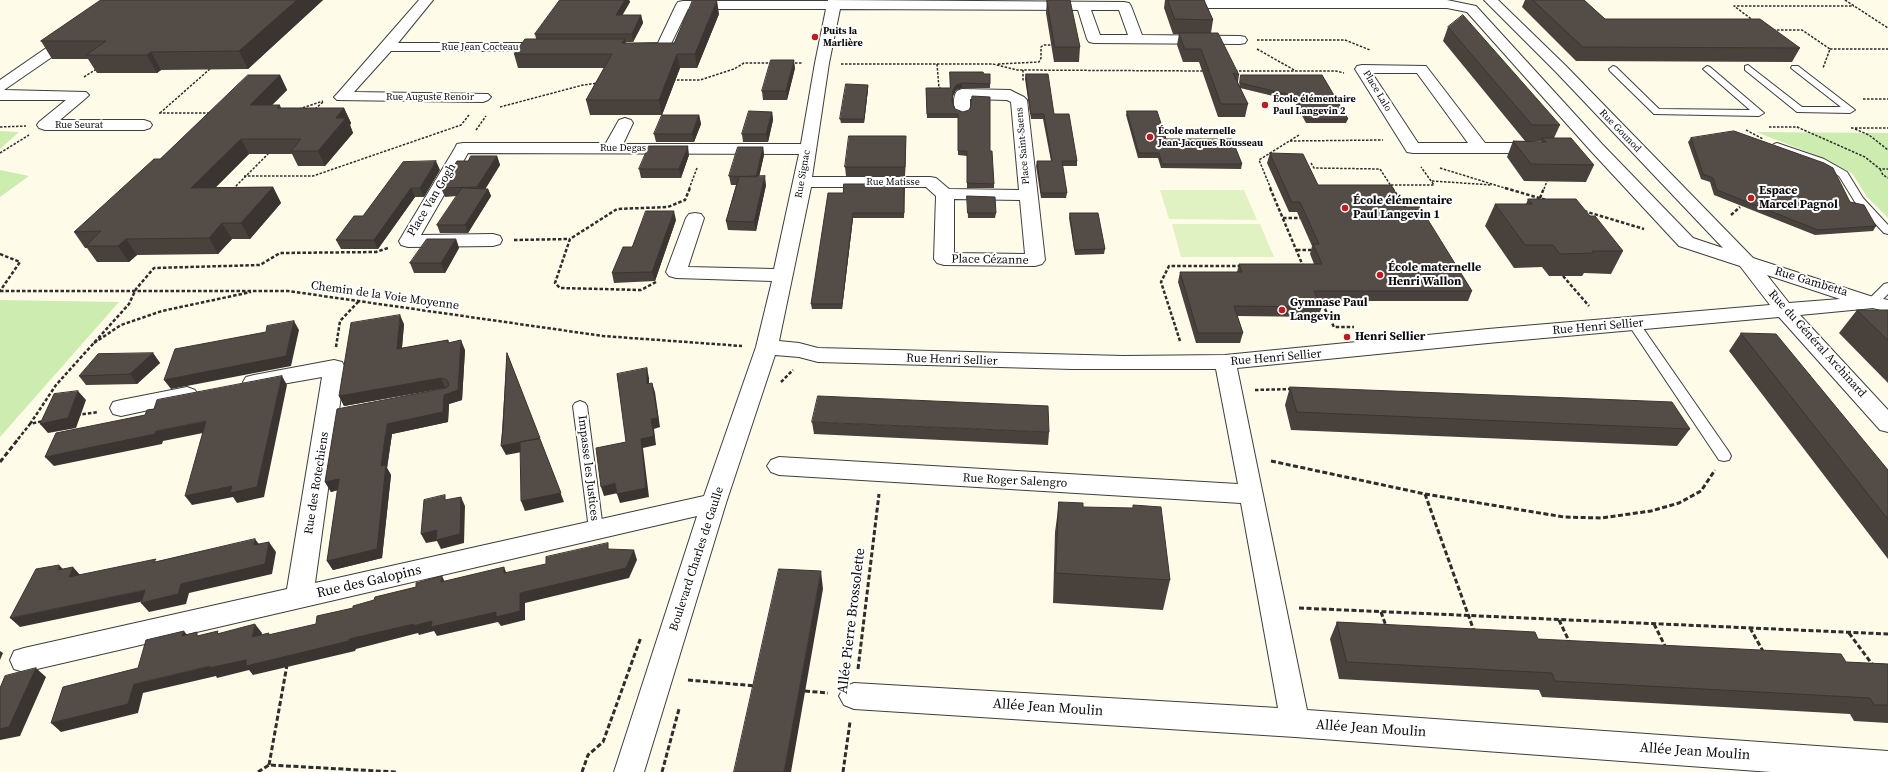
<!DOCTYPE html>
<html>
<head>
<meta charset="utf-8">
<style>
	body { margin:0 }
	canvas { display:block; background:#fffbe9 }
</style>
</head>
<body>
<canvas width="1888" height="772"></canvas>
<script>
const g = document.querySelector('canvas').getContext('2d');
g.lineJoin = 'round';
function fill(path, color) {
  g.fillStyle = color;
  g.fill(path, 'evenodd');
}
function stroke(path, color, width, dash) {
  g.strokeStyle = color;
  g.lineWidth = width;
  g.lineCap = dash ? 'butt' : 'round';
  g.setLineDash(dash || []);
  g.stroke(path);
}
function drawText(font, color, halo, rows, align = 'center') {
  g.font = font + ' "Source Serif 4",serif';
  g.lineWidth = 4;
  g.setLineDash([]);
  g.textBaseline = 'middle';
  g.strokeStyle = halo;
  g.fillStyle = color;
  for (const [text, x, y, turn = 0] of rows) {
    g.save();
    g.translate(x, y);
    g.rotate((+turn || 0) * Math.PI / 180);
    g.textAlign = isNaN(turn) ? turn : align;
    if (halo) g.strokeText(text, 0, 0);
    g.fillText(text, 0, 0);
    g.restore();
  }
}
const green = new Path2D(`
	M0,131L19,132L0,149Z
	M1756,132L1888,133V218L1867,197L1852,173L1810,153Z
	M0,170L29,176L0,197Z
	M0,300L119,302L0,437Z`);
const pitch = new Path2D(`
	M1160,190H1244L1257,220L1169,219Z
	M1172,224H1260L1274,257H1181Z`);
const pathFar2 = new Path2D(`
	M1845,0L1888,28
	M1754,21L1734,6H1854
	M1773,30H1802L1830,49L1823,68
	M1257,40H1345L1370,50
	M1257,49L1296,71H1336L1344,73
	M1830,49H1888
	M791,63H802
	M841,64H993L1017,70L1204,71
	M937,64L939,88L943,89
	M998,64L1039,62L1041,58V47L1044,45H1054
	M1023,70V82
	M1235,71H1296
	M84,77L98,68
	M673,80H700L734,69L744,63H772
	M1863,99H1888
	M500,107L583,85L598,83
	M299,109L323,101
	M315,109L323,102
	M159,113H210
	M160,113L211,68
	M0,127L26,126
	M1769,127H1798
	M1797,127L1865,157L1880,169H1888
	M1851,128H1888
	M1855,129L1869,135L1888,150
	M476,130L486,116
	M1746,130L1763,139
	M1290,141L1383,140
	M0,153L29,135
	M1311,163L1314,168L1380,169L1393,189
	M1440,168L1508,189
	M1880,169L1883,175L1888,178
	M244,176H313L461,125L469,115
	M1432,181L1492,185
	M1391,185H1434L1421,167
	M233,189L269,153
	M689,189L697,168
	M1271,189L1259,160L1299,135
	M1544,189L1547,181`);
const pathFar1 = new Path2D(`
	M1270,188L1303,266
	M1392,188L1407,210
	M1505,188L1546,200
	M231,190L234,188
	M1540,198L1544,188
	M1584,211L1644,229
	M1731,215L1740,207
	M1283,218H1300
	M514,240L570,239
	M1297,250H1314
	M0,254L20,262L0,291
	M1563,276L1589,306
	M656,282L641,290L560,288L555,283L570,239L617,209L668,207L685,200L690,188
	M0,291H288L603,336L742,346
	M1320,299L1334,327H1354
	M1180,341L1161,282L1169,266H1242
	M94,343L121,325L162,311L251,292
	M336,347L340,321L359,301
	M781,382L793,370
	M1255,390L1292,389
	M77,415L98,412
	M30,424L56,385L129,304L136,289L154,268L260,265L280,253L376,252L388,248
	M18,439L30,424L43,421`);
const path = new Path2D(`
	M1271,461L1425,494L1564,517L1601,518L1651,511L1679,503L1701,491L1715,470
	M0,462L19,438
	M1425,494L1474,631
	M1299,608L1888,634
	M1381,612L1386,626
	M1559,620L1570,643
	M1654,624L1666,648
	M1750,628L1764,653
	M1849,633L1872,664
	M858,669L879,494
	M688,680L756,686
	M805,691L828,693
	M269,765L287,665
	M258,772L269,765L396,772
	M582,772L588,755L603,742L641,637
	M662,772L679,709
	M843,772L850,722`);
const lane = new Path2D(`
	M1748,65L1802,107H1841L1791,68L1792,66H1798L1855,110L1850,113L1797,112L1745,70V66Z
	M1613,66L1616,67L1659,109L1750,110L1703,69L1707,66L1710,67L1764,113L1759,116L1654,114L1610,71L1609,69Z
	M1777,143L1824,159L1847,172L1863,198L1888,225V234L1884,233L1855,202L1839,176L1816,163L1774,148L1772,146L1774,144Z
	M1888,283V294L1877,305H1869L1867,302L1869,299L1884,284Z
	M1634,320L1638,321L1729,452L1731,456L1729,460L1724,461L1719,460L1628,324L1630,321Z
	M580,401L585,403L587,406L603,529L601,533L596,535L591,533L589,529L573,406L575,403Z`);
const street = new Path2D(`
	M419,0H433L398,43H548L553,44L555,47L553,50L548,51H391L354,92L488,94L491,97L488,100L483,102L337,100L334,97L337,94Z
	M828,0L1124,2L1129,3L1131,6L1142,35L1240,36L1245,37L1247,40L1245,43L1240,44L1094,43L1089,42L1087,39L1078,10L840,9L829,63L812,177H930L936,178L949,189L1019,190L1011,102L1007,100L970,99V110L968,113L962,115L956,113C953,108 953,96 957,91L962,89L1010,90L1024,97L1027,100L1045,260L1042,264L1035,266L944,265L937,263L934,259L936,196L926,187H811L779,341L799,343L818,348L1123,356L1225,355L1488,329L1770,305L1740,266L1679,246L1590,150L1467,12L1447,8H1206L1194,3L1192,0H1447L1476,6L1602,144L1693,238L1723,248L1556,72L1484,0H1498L1566,66L1753,258L1870,296L1888,300V312L1873,308L1800,315L1888,410V432L1880,430L1779,317L1488,343L1237,368L1307,710L1888,751V772H1771L1295,737L854,709L844,705L839,696L844,687L854,683L1278,708L1241,503L779,475L771,472L767,466L771,460L779,457L1238,484L1216,369H1072L818,362L799,357L775,355L726,503L644,772H614L697,516L24,672L14,669L10,660L14,651L24,648L287,589L322,377L254,389L246,387L243,382L246,377L254,375L334,360L342,362L345,367L315,583L704,496L756,347L772,281L676,278L669,276L666,272L686,218L689,214L695,213L701,214L704,218L688,267L774,269L799,154L468,153L421,235L493,234L500,236L502,240L500,244L493,246L408,247L401,245L399,241L455,148L457,144L463,143H606L619,120L625,118L631,120L633,123L623,144H801L815,63L826,9H688L668,50L637,51L632,50L630,47L632,44L658,43L676,5L678,2L683,1H828ZM1091,10H1119L1128,35H1100ZM954,199L1020,200L1025,254L954,253ZM1767,275L1840,299L1789,303Z
	M73,32L78,33L80,36L78,39L4,90L86,92L89,95L86,98L60,120H144L150,122L152,125L150,128L144,130H45L39,128L37,125L39,122L66,100H0V80L68,33Z
	M1362,65L1426,66L1485,143H1540L1546,144L1548,148L1546,152L1540,153H1413L1407,152L1355,69L1357,66ZM1372,73H1417L1468,143H1418Z
	M187,387L195,390L198,395L195,400L121,416L113,414L110,408L113,402L121,400Z`);
const wall = new Path2D(`
	M101,0H323L248,69L161,70L157,73H97L88,59H52L41,41Z
	M560,0H629L630,2L622,15H641L643,23L633,42H625L626,43H674L719,14L697,68H680L662,115H590L586,100L604,68H518L514,54L536,39L535,34Z
	M1047,0L1080,47L1079,62H1054L1046,13Z
	M1165,0H1204L1213,20L1211,33L1239,75L1238,82L1239,86L1241,75H1322L1348,119L1346,123H1306L1294,101L1240,88L1248,104L1245,117H1218L1199,62H1183L1177,45L1179,34H1173L1164,8Z
	M1525,0H1584L1605,19L1800,48L1792,62L1576,61L1522,7Z
	M1448,27L1560,125L1554,138L1594,165L1586,182L1524,181L1507,157L1513,141L1541,142V141H1525L1443,41Z
	M795,68L787,100H763L762,91Z
	M984,74H990V88H962L956,90L953,96V102L955,109L990,151L994,184V188H967V156L958,155V118H927L926,88H950Z
	M1026,74L1054,114L1077,161V166H1062L1067,193L1066,198H1041L1036,166L1037,161H1051L1043,119H1031L1025,79Z
	M280,75L287,90L272,105H280L281,108H344L351,123L350,125L353,133L325,166H298L292,154H249L216,187H273L281,203L250,239H232L218,254L137,255L129,262H97L87,248H85L74,232L160,159Z
	M868,85V89L864,123H841L840,119Z
	M1127,111L1166,139L1242,164L1241,169L1161,168L1158,158H1138L1126,115Z
	M772,112L773,120L768,142H743L742,134Z
	M699,115L701,124L694,142H656L654,134Z
	M1691,138L1850,202L1876,226L1873,231L1815,235L1714,195L1710,182L1701,179L1688,142Z
	M906,144L905,176H846L845,167Z
	M763,147L764,155L759,177L766,185L756,231L728,230L726,221L736,185H731L729,176Z
	M1270,153L1318,185L1404,207L1472,291L1468,301H1319L1322,307L1318,317L1237,316L1243,333L1240,343H1196L1178,282L1180,272H1237L1239,264H1314L1310,254L1312,246L1297,212H1289L1267,163Z
	M689,155L681,178H641L639,169Z
	M497,156L500,165L485,189H488L491,196L468,233H440L437,225L457,196L445,197L441,188L468,161Z
	M440,170L424,197H415L378,249H341L336,240L363,216Z
	M905,188L904,218H853L842,309H812L811,304L843,193Z
	M967,196L996,213L995,218H968Z
	M1528,199L1590,216L1623,251L1611,274L1584,273L1582,276H1549L1542,267L1514,268L1485,226L1495,204H1526Z
	M1070,213L1105,249L1104,254L1075,255L1069,218Z
	M676,220L655,281L614,283L612,273L632,247Z
	M456,239L459,248L445,273H414L410,263Z
	M1857,310H1888V383L1839,333Z
	M404,324L402,348L448,340L449,343L465,350L462,400L449,404L448,422L392,434L387,468L391,475L382,558L333,570L327,561L338,490L331,492L325,482L446,388H445L344,406L339,396Z
	M1741,333L1888,470V559L1729,351Z
	M153,353L160,363L137,384L86,385L79,376Z
	M1290,387L1690,429L1677,446L1291,430L1285,405Z
	M812,422L1049,432L1048,445L814,434Z
	M1059,502L1083,507L1170,580L1163,610L1053,603L1055,532Z
	M1337,622L1538,639L1846,662L1888,664V723L1854,721L1850,714L1542,697L1539,690L1339,679L1330,639Z`);
const shadedWall = new Path2D(`
	M297,0H323L248,69L239,51Z
	M625,0H629L630,2L618,23L616,15Z
	M717,0L719,14L697,68L695,54Z
	M641,15L643,23L633,42L632,34Z
	M625,39L628,52L622,43Z
	M151,52L161,70L157,73L147,55Z
	M677,54L680,68L662,115L659,100Z
	M794,60L795,68L787,100L786,91Z
	M280,75L287,90L257,120L250,105Z
	M962,83V88L956,90L953,96L952,105L953,91L956,85Z
	M868,85V89L864,123V119Z
	M344,108L351,123L350,125L353,133L325,166L318,151L336,118Z
	M772,112L773,120L768,142L766,134Z
	M699,115L701,124L694,142L692,134Z
	M906,136V144L905,176V167Z
	M241,139L249,154L200,203L191,188Z
	M688,146L689,155L681,178L679,169Z
	M763,147L764,155L757,185L756,177Z
	M497,156L500,165L481,196L477,187Z
	M436,161L440,170L424,197L420,188Z
	M765,176L766,185L756,231L754,222Z
	M273,187L281,203L250,239L241,223Z
	M411,188L415,197L378,249L374,240Z
	M488,189L491,196L468,233L465,225Z
	M674,211L676,220L655,281L652,272Z
	M853,213V218L842,309V304Z
	M222,223L232,239L218,254L209,238Z
	M126,239L137,255L129,262L118,246Z
	M456,239L459,248L445,273L441,263Z
	M400,315L404,324L401,358L397,349Z
	M294,321L299,330L291,366L171,389L164,380Z
	M461,340L465,350L462,400L449,404L448,422L392,434L387,468L391,475L382,558L333,570L327,561L381,466L387,424L444,395L458,390Z
	M153,353L160,363L137,384L130,374Z
	M507,353L564,502L525,511L521,501L543,448L506,455L501,446Z
	M647,368L649,378V393L647,384Z
	M282,376L287,385L264,497L237,503L233,497L192,505L185,496Z
	M441,378L445,388L344,406L339,396Z
	M652,383L655,392L660,427L654,429L656,445L643,448L649,497L620,503L617,494L641,439L651,419Z
	M78,391L86,400L76,428L48,433L40,424Z
	M206,421L213,431L163,441L162,444L54,466L45,457L156,431Z
	M339,479L345,488L331,492L325,482Z
	M615,483L618,493L604,496L601,487Z
	M461,497L465,506L464,543L441,549L437,541L426,543L421,534Z
	M255,539L262,548L254,545Z
	M269,542L276,552L272,574L189,593L186,604L149,612L141,603Z
	M634,550L637,560L629,578L525,603V620L501,626L498,622L437,636L434,631L419,635L418,633L356,649L355,651L253,675L249,670L217,678L216,676L143,693L138,713L61,732L51,723L134,684L210,666L349,639L520,593Z
	M59,565L68,574L58,570Z
	M73,567L82,577H69Z
	M504,567L508,577L504,573Z
	M821,571L823,589L791,772H784Z
	M442,576L447,586L441,582Z
	M145,590L154,599L20,627L10,618Z
	M255,624L262,633L260,646L252,637Z
	M184,631L192,641L182,636Z
	M0,651L3,653L0,660Z
	M36,668L46,677L20,736L0,740V729Z`);
const building = new Path2D(`
	M101,0H297L239,51L151,52L147,55H86L106,41H41Z
	M560,0H625L616,15H641L632,34H535Z
	M693,0H717L695,54H677L659,100H586L612,54H514L525,39H625L622,43H674Z
	M1047,0H1070L1080,47H1055Z
	M1168,0H1204L1213,20L1175,19Z
	M1533,0H1584L1605,19H1760L1800,48L1583,47Z
	M1463,15L1560,125H1532L1448,27Z
	M1179,33H1218L1239,75L1233,73L1248,104H1221L1201,49H1185Z
	M771,60H794L786,91H762Z
	M950,72H983L984,74H990V84L962,83L956,85L953,91L952,101L955,109L963,112L969,110L971,106L972,96L990,97V151H992L994,184L967,183V151H958V114H927L926,88H950Z
	M1026,74H1048L1054,114H1069L1077,161H1062L1067,193H1041L1037,161H1052L1044,114H1031Z
	M248,75H280L250,105H280L277,108H344L336,118H346L318,151H291L301,139H241L191,188L273,187L241,223H222L209,238L126,239L118,246H86L101,231L74,232L154,159H160Z
	M1241,75H1322L1348,119H1307L1295,96L1240,83Z
	M846,84L868,85L864,119H840Z
	M749,111L772,112L766,134H742Z
	M1127,111H1157L1166,139H1232L1242,164H1162L1159,153H1139Z
	M662,115H699L692,134H654Z
	M1734,131L1824,163L1833,168L1850,202L1864,205L1876,226L1818,230L1717,190L1713,178L1703,174L1691,138Z
	M849,136H906L905,167H845Z
	M1542,138H1571L1594,165L1531,164L1513,141L1546,142Z
	M649,146H688L679,169H639Z
	M738,147H763L756,177L729,176Z
	M1270,153L1303,154L1318,185H1391L1404,207H1420L1472,291H1314L1322,307L1234,306L1243,333H1198L1180,272H1242L1239,264H1322L1313,244H1319L1300,202H1292Z
	M471,156H497L477,187L441,188L457,161H468Z
	M436,161L420,188H411L374,240H336L354,216H363L403,162Z
	M765,176L754,222L726,221L739,177Z
	M844,184H904V213H853L842,304H811L828,193H843Z
	M462,188L488,189L465,225H437Z
	M967,196L995,197L996,213H968Z
	M1528,199H1576L1590,216H1595L1623,251H1592L1594,253L1560,254L1553,245H1525L1495,204H1532Z
	M646,211H674L652,272L612,273L623,247H632Z
	M1070,213H1098L1105,249L1075,250Z
	M427,239H456L441,263H410Z
	M1857,310H1888V340Z
	M400,315L397,349L448,340V343L461,340L458,390L444,395L443,412L387,424L381,466L386,465L377,549L327,561L339,479L325,482L337,409L446,388L449,385L447,380L441,378L339,396L351,323Z
	M294,321L286,356L164,380L175,349L266,332L267,326Z
	M1741,333L1776,334L1888,470V519Z
	M153,353L130,374L79,376L98,354Z
	M507,353L540,438L501,446L503,429Z
	M647,368V384L652,383L658,418L651,419L654,436L641,439L646,488L617,494L615,483L601,487L596,448L626,442L617,374Z
	M282,376L257,487L230,493L232,486L185,496L206,421L156,431L155,434L45,457L56,433L145,415L147,410L154,409L157,400Z
	M1290,387L1672,402L1690,429L1297,412Z
	M78,391L68,418L40,424L54,394Z
	M818,396L1048,406L1049,432L812,422Z
	M540,439L561,493L521,501L520,442Z
	M445,495V500L461,497L460,534L436,540L437,530L421,534L424,500Z
	M1059,502L1083,503V507L1133,508V505L1161,507L1170,580L1056,573Z
	M255,539L254,545L269,542L265,564L181,584L178,594L141,603L145,590L10,618L36,569L59,565L58,570L73,567L69,577L156,559L154,562Z
	M608,543V549L634,550L626,568L520,593V611L496,617V612L431,627L432,621L413,626L414,624L349,639V641L246,666V660L209,668L210,666L134,684L128,704L51,723L63,687L138,668L146,640L184,631L182,636L197,632V636L218,631L217,634L255,624L252,637L269,633L268,635L316,624L317,616L353,608V606L374,600L375,597L416,587V583L442,576L441,582L504,567V573L546,564V557Z
	M779,569L821,571L784,772H734Z
	M1337,622L1535,632L1538,639L1841,654L1846,662L1888,664V705H1874L1870,698L1555,681L1552,673L1347,662Z
	M36,668L9,727L0,729V688L5,676Z`);
const markers = [
	[815,37,4,"#c41a1d"],
	[1265,105,4,"#c41a1d"],
	[1150,137,4,"#c41a1d"],
	[1751,198,4,"#c41a1d"],
	[1345,208,4,"#c41a1d"],
	[1380,275,4,"#c41a1d"],
	[1282,310,4,"#c41a1d"],
	[1347,337,4,"#c41a1d"]
];
const farPoinames = [
	["Puits la",823,31],
	["Marlière",823,43],
	["École élémentaire",1273,99],
	["Paul Langevin 2",1273,111],
	["École maternelle",1158,131],
	["Jean-Jacques Rousseau",1158,143]
];
const farStreetnames = [
	["Rue Jean Cocteau",480,47],
	["Place Lalo",1377,91,59],
	["Rue Auguste Renoir",430,97],
	["Rue Seurat",79,125],
	["Rue Gounod",1620,131,46],
	["Place Saint-Saens",1023,146,-95],
	["Rue Degas",623,148],
	["Rue Signac",803,174,-80],
	["Rue Matisse",893,182]
];
const poiNames = [
	["Espace",1759,191],
	["Marcel Pagnol",1759,205],
	["École élémentaire",1353,201],
	["Paul Langevin 1",1353,215],
	["École maternelle",1388,268],
	["Henri Wallon",1388,282],
	["Gymnase Paul",1290,303],
	["Langevin",1290,317],
	["Henri Sellier",1355,337]
];
const streetNames = [
	["Place Van Gogh",432,200,-59],
	["Place Cézanne",990,260,1],
	["Rue Gambetta",1811,282,17],
	["Chemin de la Voie Moyenne",385,296,8],
	["Rue Henri Sellier",1598,327,-5],
	["Rue du Général Archinard",1817,344,48],
	["Rue Henri Sellier",1276,358,-5],
	["Rue Henri Sellier",952,360,2],
	["Impasse les Justices",588,468,83],
	["Rue Roger Salengro",1015,481,3],
	["Rue des Rotechiens",317,483,-81],
	["Boulevard Charles de Gaulle",697,559,-72]
];
const nearStreetnames = [
	["Rue des Galopins",369,582,-13],
	["Allée Pierre Brossolette",852,621,-83],
	["Allée Jean Moulin",1048,708,4],
	["Allée Jean Moulin",1371,729,4],
	["Allée Jean Moulin",1695,752,4]
];
fill(green, '#cdecb0');
fill(pitch, '#e0f2c2');
stroke(lane, '#3e3e3e', 2);
stroke(street, '#3e3e3e', 2);
stroke(pathFar2, '#2d2d2d', 1.5, [2.5, 1.5]);
stroke(pathFar1, '#2d2d2d', 2.5, [3.5, 2]);
stroke(path, '#2d2d2d', 3, [5, 2.5]);
fill(lane, '#fff');
fill(street, '#fff');
fill(wall, '#48413c');
fill(shadedWall, '#3b3531');
fill(building, '#544c46');
stroke(building, '#3b3531', 1);
for (const [x, y, r, color] of markers) {
  const dot = new Path2D();
  dot.arc(x, y, r, 0, 2 * Math.PI);
  g.fillStyle = color;
  g.fill(dot);
  stroke(dot, '#fff', 1.5);
}
drawText('bold 10px', '#0b0b0b', '#fff', farPoinames, 'left');
drawText('10px', '#0b0b0b', '#fff', farStreetnames);
drawText('bold 12px', '#0b0b0b', '#fff', poiNames, 'left');
drawText('12px', '#0b0b0b', '#fff', streetNames);
drawText('14px', '#0b0b0b', '#fff', nearStreetnames);
</script>
</body>
</html>
